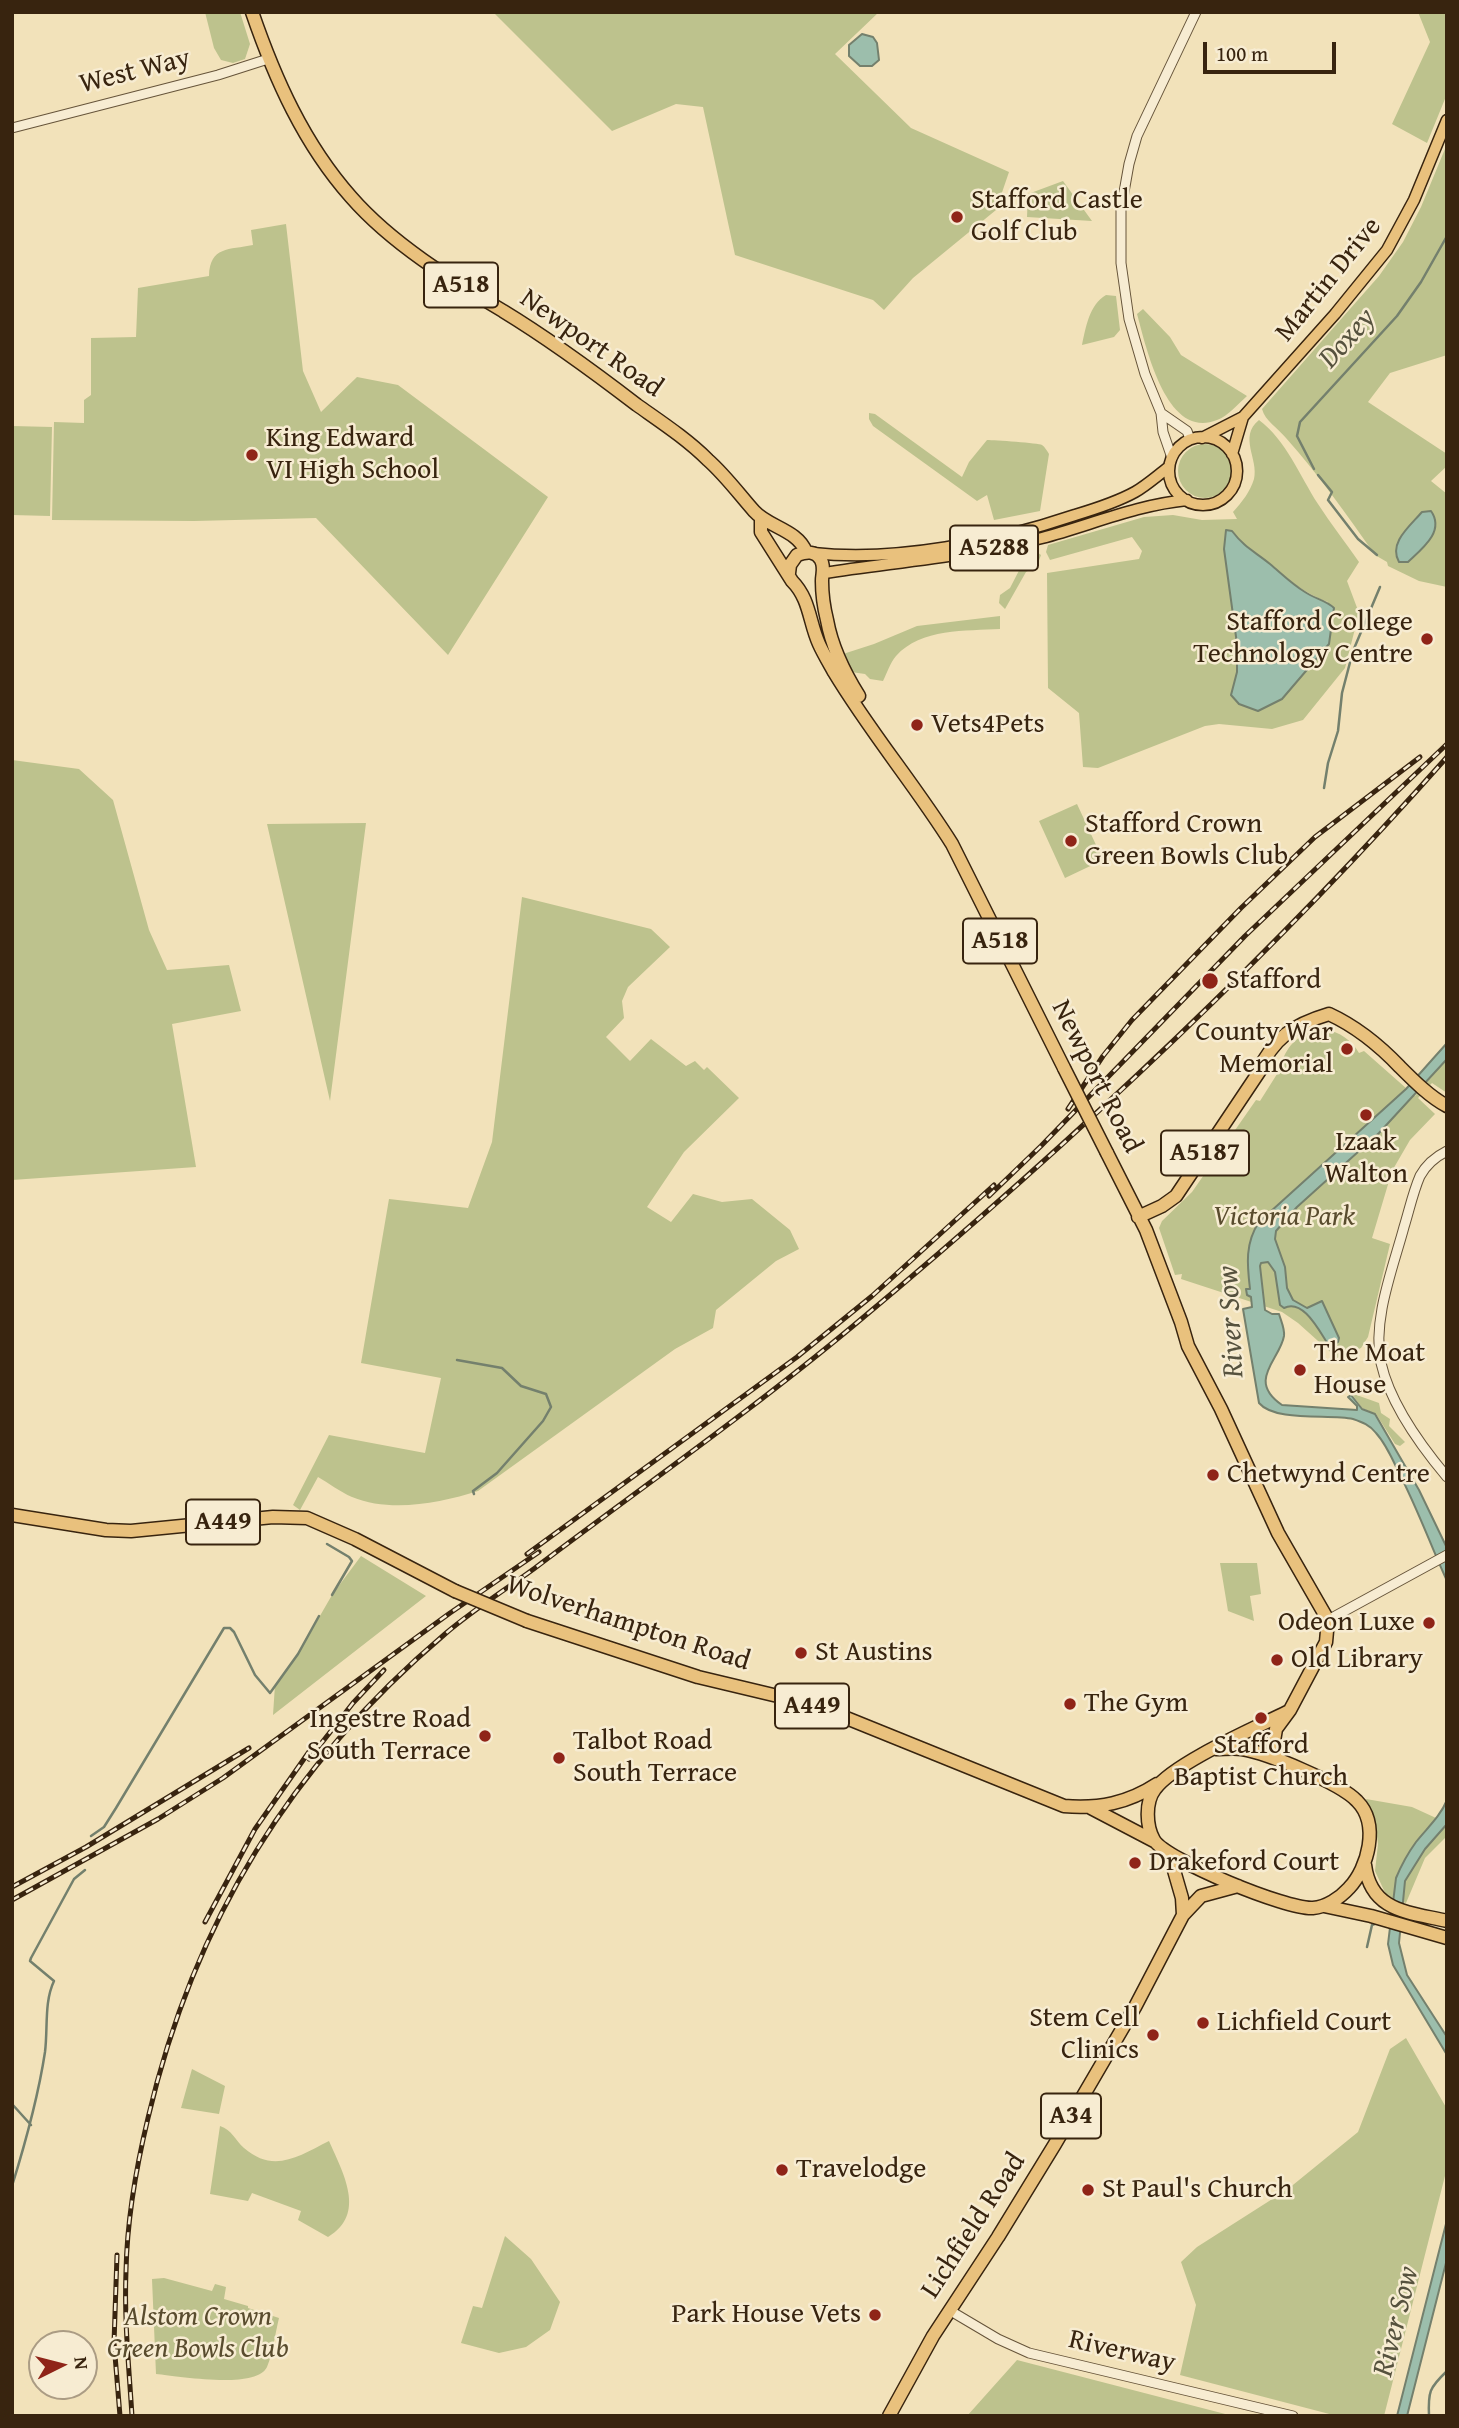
<!DOCTYPE html>
<html>
<head>
<meta charset="utf-8">
<style>
	body { margin:0 }
	#map { position:relative; width:1459px; height:2428px; overflow:hidden; background:#f2e2ba; font-family:"Gentium Book Plus",serif }
	canvas { display:block }
	.frame { position:absolute; inset:0; border:14px solid #38240f; pointer-events:none }
	.north { position:absolute; left:28px; top:2330px; width:70px; height:70px; box-sizing:border-box; background:#f7ecd2; border:2px solid #ab9c84; border-radius:50%; rotate:84deg; font-size:19px; font-weight:700; line-height:28px; text-align:center; color:#38240f }
	.north::after { content:''; display:block; margin:auto; width:24px; height:32px; background:#8f2418; clip-path:polygon(50% 0,100% 100%,50% 72%,0 100%) }
	.scale { position:absolute; left:1203px; top:42px; width:133px; height:32px; box-sizing:border-box; border:4px solid #38240f; border-top:0; padding-left:9px; font-size:21px; line-height:24px; white-space:nowrap; color:#38240f; -webkit-text-stroke:5px #f7ecd2; paint-order:stroke }
</style>
</head>
<body>
<div id="map">
<canvas width="1459" height="2428"></canvas>
<div class="frame"></div>
<div class="north">N</div>
<div class="scale">100 m</div>
</div>
<script>
const g = document.querySelector('canvas').getContext('2d');
g.lineJoin = 'round';
function fill(path, color) {
  g.fillStyle = color;
  g.fill(path, 'evenodd');
}
function stroke(path, color, width, dash) {
  g.strokeStyle = color;
  g.lineWidth = width;
  g.lineCap = dash ? 'butt' : 'round';
  g.setLineDash(dash || []);
  g.stroke(path);
}
function drawText(font, color, halo, rows, align = 'center') {
  g.font = font + ' "Gentium Book Plus",serif';
  g.lineWidth = 5;
  g.setLineDash([]);
  g.textBaseline = 'middle';
  g.strokeStyle = halo;
  g.fillStyle = color;
  for (const [text, x, y, turn = 0] of rows) {
    g.save();
    g.translate(x, y);
    g.rotate((+turn || 0) * Math.PI / 180);
    g.textAlign = isNaN(turn) ? turn : align;
    if (halo) g.strokeText(text, 0, 0);
    g.fillText(text, 0, 0);
    g.restore();
  }
}
const green = new Path2D(`
	M205,12H240L250,44L245,59L233,63L221,60L214,48Z
	M493,12H879L835,54L911,128L1009,172L996,210L913,278L884,310L873,300L735,255L703,107L676,104L612,131Z
	M1418,12H1447V94L1427,143L1392,124L1430,42Z
	M1447,144V355L1390,373L1368,402L1447,454V466L1431,481L1447,494V587L1419,581L1388,566L1387,562L1375,555C1347,515 1319,475 1286,438C1278,428 1265,421 1262,409L1379,276L1403,242L1421,207Z
	M1063,181L1092,221L1027,217L1028,194Z
	M286,224L303,371L321,412L357,377L398,385L548,497L448,655L316,518L194,521L52,520L54,422L84,423V400L91,395V338L136,337L138,288L209,276C210,246 229,250 253,245L251,230Z
	M1106,295L1116,296L1120,330L1114,337L1082,345C1086,327 1089,305 1106,295Z
	M1143,309L1170,337L1181,355L1247,396C1238,404 1228,416 1217,420C1166,441 1146,346 1137,314Z
	M869,413L875,414L962,477L969,462L987,440C994,440 1039,443 1042,445C1045,447 1047,451 1049,454L1040,511L994,520L987,495L977,501L873,426L869,419Z
	M1259,420C1286,440 1300,476 1318,504C1331,524 1345,542 1359,562L1347,581L1359,613L1345,668L1303,720L1272,729L1219,724L1205,726L1098,768L1083,767L1079,713L1048,688L1047,573L1139,559L1142,551L1132,537L1050,560L1046,552L1048,545L1144,517L1173,515L1202,520L1237,519L1233,512C1242,502 1250,492 1254,479C1259,459 1238,437 1259,420ZM1232,531C1245,548 1253,550 1269,563C1288,579 1303,593 1328,602L1329,644L1282,699L1231,695L1237,672V644L1224,549Z
	M12,426L52,427L50,516L12,515Z
	M1178 471a27 27 0 1 1 54 0a27 27 0 1 1-54 0Z
	M1037,552L1041,555L1037,566L1026,572L1005,609L999,603L1000,595L1010,588L1027,555Z
	M1000,616V629C966,631 921,628 896,656C890,663 887,673 883,681L870,679L865,674L851,672L843,654L874,644L917,626Z
	M12,760L79,769L113,800L149,930L167,970L229,965L241,1011L172,1024L196,1167L12,1180Z
	M1077,804L1103,860L1065,878L1039,821Z
	M366,823L330,1101L267,824Z
	M522,897L651,929L670,947L628,987L622,1001L624,1018L606,1037L630,1061L651,1039L686,1066L695,1061L704,1070L707,1067L739,1098L684,1152L647,1207L671,1222L693,1194L722,1202L752,1199L790,1230L799,1249L776,1261L716,1310L713,1328L675,1349L478,1491C440,1503 391,1513 352,1497C340,1492 329,1483 318,1477L300,1510L293,1505L329,1435L425,1453L441,1378L361,1363L389,1199L468,1208L492,1142Z
	M1324,1030C1340,1031 1352,1041 1359,1053L1364,1051L1415,1096L1447,1059V1093L1432,1083L1418,1098L1435,1114L1410,1140L1392,1171L1372,1238L1390,1244L1368,1337L1361,1348L1337,1358L1298,1323L1282,1312L1181,1279L1182,1274L1175,1275L1159,1228L1162,1221L1192,1192L1256,1100L1260,1101L1284,1063L1282,1061C1290,1041 1302,1032 1324,1030Z
	M1351,1393L1379,1403L1381,1413L1390,1419L1389,1426L1405,1442L1400,1446L1395,1444L1376,1414L1362,1408Z
	M361,1556L426,1596L273,1715L275,1685L298,1654L332,1595Z
	M1220,1563H1257L1261,1594L1250,1596L1254,1621L1228,1611Z
	M1366,1799L1412,1807L1447,1823V1836L1425,1858L1406,1903L1388,1899L1375,1871L1378,1844L1375,1821Z
	M1406,2038L1447,2109V2168L1384,2416H1337L1180,2375L1196,2305L1181,2262L1197,2247L1288,2189L1358,2132L1390,2049Z
	M192,2069L225,2086L219,2114L181,2108Z
	M220,2126C232,2130 235,2140 244,2148C274,2174 299,2156 329,2141C343,2173 367,2214 328,2237L298,2220L301,2211L252,2193L248,2201L210,2194Z
	M505,2236L531,2259L560,2302L550,2330L526,2347L499,2353L461,2343L473,2306L482,2308Z
	M164,2278L212,2291L215,2284L226,2287L224,2299L248,2306V2308L279,2318C275,2334 273,2353 267,2367C256,2390 178,2376 156,2374L152,2279Z
	M1017,2360L1233,2416H967Z`);
const water = new Path2D(`
	M862,34L873,37L877,43L879,60L872,66H860L849,56V45Z
	M1431,511C1445,531 1423,548 1408,562H1399C1388,543 1410,526 1422,512Z
	M1226,530L1232,531C1245,548 1254,551 1270,564C1282,574 1292,584 1305,592C1315,599 1326,600 1334,608L1329,644L1282,699L1258,711L1239,704L1231,695L1237,672V644L1224,549Z
	M1447,1043V1059L1379,1133L1297,1207L1276,1231L1275,1239L1285,1267L1287,1288L1293,1300L1307,1308L1322,1301L1339,1338L1338,1342L1330,1347C1320,1333 1304,1298 1284,1308L1280,1305L1275,1272L1268,1262L1261,1263L1260,1266L1265,1310L1272,1314H1279C1281,1321 1285,1329 1284,1336C1280,1360 1246,1380 1282,1405L1357,1410V1406L1348,1397L1351,1395L1362,1409L1375,1414L1419,1490L1447,1548V1581C1430,1544 1417,1507 1398,1471C1392,1458 1386,1444 1376,1433C1370,1425 1362,1422 1353,1419C1329,1414 1275,1422 1259,1403L1243,1309L1252,1307L1251,1297L1247,1295L1246,1289H1250C1247,1264 1245,1243 1259,1222L1406,1089Z
	M1447,1800V1824L1425,1849L1405,1881L1399,1943L1407,1975L1447,2037V2055L1393,1965L1388,1944L1396,1878C1401,1866 1408,1853 1416,1842C1427,1828 1440,1817 1447,1800Z
	M1447,2220V2259L1407,2416H1397Z`);
const stream = new Path2D(`
	M1314,469L1297,436L1300,422L1397,316L1421,282L1447,236
	M1318,475L1332,492L1328,500L1358,539L1377,555
	M1324,788L1328,763L1338,731L1342,693L1353,651L1380,587
	M457,1360L502,1368L521,1386L546,1394L551,1407L543,1421L497,1473L473,1491L474,1494
	M327,1544L349,1557L352,1561L332,1595
	M91,1836L104,1827L116,1808L224,1628H230L234,1632L255,1675L270,1693L298,1654L319,1616
	M1367,1947L1372,1925L1377,1923
	M12,2104L31,2125
	M12,2186C26,2141 38,2098 45,2052C48,2028 44,2002 54,1981L30,1961L31,1958L74,1879L85,1870
	M1429,2416C1428,2392 1429,2388 1447,2371`);
const minor = new Path2D(`
	M12,128L218,75L268,59
	M1161,413L1187,431L1190,439
	M1172,458L1163,432L1161,413L1145,374L1129,319L1121,263V209L1129,164L1137,136L1196,12
	M1447,1151C1435,1157 1426,1165 1420,1176C1413,1192 1409,1211 1404,1227C1393,1268 1372,1320 1381,1363C1390,1403 1421,1446 1447,1477
	M1328,1620L1447,1555
	M949,2310L998,2339L1029,2353L1293,2416`);
const major = new Path2D(`
	M1169 471a34 34 0 1 1 68 0a34 34 0 1 1-68 0Z
	M1202,438L1243,417
	M1232,454L1243,417L1335,314L1387,250L1414,200L1447,120
	M813,553C897,562 995,542 1075,515C1095,509 1117,502 1135,492C1147,485 1158,475 1169,467
	M824,573C896,562 970,556 1042,538C1091,525 1136,505 1187,500`);
const highway = new Path2D(`
	M252,12C275,79 304,144 351,197C392,244 450,279 503,311C549,339 594,372 637,405C661,422 687,439 708,460C725,475 739,494 754,511C768,527 798,530 806,552
	M761,519V532L792,581C810,599 809,622 819,644C823,653 829,663 834,672C870,732 915,785 952,844L1064,1068
	M789,573L790,565L797,555C806,552 815,550 821,560C825,568 822,573 822,581C822,594 824,608 827,620C832,648 844,672 859,696
	M1257,1073C1274,1038 1292,1025 1329,1014C1355,1026 1380,1046 1400,1067C1414,1081 1430,1097 1447,1106
	M1107,1153L1146,1230L1181,1322L1188,1346L1221,1409L1278,1533L1328,1620L1326,1642L1290,1710L1276,1729L1273,1747L1282,1763
	M1138,1217L1162,1206L1176,1196L1261,1069
	M12,1515L106,1530L131,1531L273,1517L307,1518L355,1539L455,1591
	M527,1621L698,1677L786,1698L834,1713L1064,1806C1099,1809 1128,1803 1157,1784
	M1216,1749C1224,1749 1234,1748 1242,1749C1267,1753 1340,1783 1357,1801C1380,1824 1368,1868 1349,1888C1340,1898 1326,1907 1313,1908C1287,1910 1166,1860 1154,1840C1146,1826 1145,1802 1155,1789C1174,1763 1255,1728 1287,1712
	M1091,1808L1154,1841
	M1169,1853L1182,1898L1183,1915
	M1365,1865C1371,1912 1409,1912 1447,1921
	M1324,1906L1371,1916L1447,1938
	M889,2416L933,2336L998,2237L1055,2144L1135,2007L1183,1915L1201,1896L1238,1886`);
const rail = new Path2D(`
	M1068,1109L1103,1056L1132,1020L1241,908L1315,837L1420,757
	M989,1196L1041,1146L1245,936L1447,744
	M527,1554L797,1357L872,1296L994,1185
	M309,1759L353,1703L384,1670
	M12,1887L86,1847L249,1748
	M12,1900L158,1819L223,1778L450,1613L539,1552
	M205,1922L255,1829L313,1746
	M117,2255L114,2343L120,2416
	M132,2416C129,2368 124,2319 126,2271C127,2220 136,2168 148,2118C194,1921 291,1765 445,1634C473,1610 505,1590 535,1568C641,1488 751,1411 853,1326C1064,1150 1265,963 1447,757`);
const highwayBridge = new Path2D(`
	M1064,1068L1107,1153
	M455,1591L527,1621`);
const markers = [
	[957,217,7,"#8f2418"],
	[252,455,7,"#8f2418"],
	[1427,639,7,"#8f2418"],
	[917,725,7,"#8f2418"],
	[1071,841,7,"#8f2418"],
	[1210,981,9,"#8f2418"],
	[1347,1049,7,"#8f2418"],
	[1366,1115,7,"#8f2418"],
	[1300,1370,7,"#8f2418"],
	[1213,1475,7,"#8f2418"],
	[1429,1623,7,"#8f2418"],
	[801,1653,7,"#8f2418"],
	[1277,1660,7,"#8f2418"],
	[1070,1704,7,"#8f2418"],
	[1261,1718,7,"#8f2418"],
	[485,1736,7,"#8f2418"],
	[559,1758,7,"#8f2418"],
	[1135,1863,7,"#8f2418"],
	[1203,2023,7,"#8f2418"],
	[1153,2035,7,"#8f2418"],
	[782,2170,7,"#8f2418"],
	[1088,2190,7,"#8f2418"],
	[875,2315,7,"#8f2418"]
];
const shields = [
	[461,285,74],
	[994,548,88],
	[1000,941,74],
	[1205,1153,88],
	[223,1522,74],
	[812,1706,74],
	[1071,2116,60]
];
const shieldNames = [
	["A518",461,285],
	["A5288",994,548],
	["A518",1000,941],
	["A5187",1205,1153],
	["A449",223,1522],
	["A449",812,1706],
	["A34",1071,2116]
];
const streetNames = [
	["West Way",135,72,-14],
	["Martin Drive",1329,280,-51],
	["Newport Road",591,344,35],
	["Newport Road",1096,1077,63],
	["Wolverhampton Road",628,1624,18],
	["Lichfield Road",974,2226,-57],
	["Riverway",1122,2352,13]
];
const poiNames = [
	["Stafford Castle",971,201],
	["Golf Club",971,233],
	["King Edward",266,439],
	["VI High School",266,471],
	["Stafford College",1413,623,"right"],
	["Technology Centre",1413,655,"right"],
	["Vets4Pets",931,725],
	["Stafford Crown",1085,825],
	["Green Bowls Club",1085,857],
	["Stafford",1226,981],
	["County War",1333,1033,"right"],
	["Memorial",1333,1065,"right"],
	["Izaak",1366,1143,"center"],
	["Walton",1366,1175,"center"],
	["The Moat",1314,1354],
	["House",1314,1386],
	["Chetwynd Centre",1227,1475],
	["Odeon Luxe",1415,1623,"right"],
	["St Austins",815,1653],
	["Old Library",1291,1660],
	["The Gym",1084,1704],
	["Ingestre Road",471,1720,"right"],
	["South Terrace",471,1752,"right"],
	["Talbot Road",573,1742],
	["South Terrace",573,1774],
	["Stafford",1261,1746,"center"],
	["Baptist Church",1261,1778,"center"],
	["Drakeford Court",1149,1863],
	["Stem Cell",1139,2019,"right"],
	["Clinics",1139,2051,"right"],
	["Lichfield Court",1217,2023],
	["Travelodge",796,2170],
	["St Paul's Church",1102,2190],
	["Park House Vets",861,2315,"right"]
];
const parkNames = [
	["Victoria Park",1284,1218],
	["Alstom Crown",198,2318],
	["Green Bowls Club",198,2350]
];
const waterNames = [
	["Doxey",1348,339,-48],
	["River Sow",1232,1322,-93],
	["River Sow",1397,2322,-76]
];
fill(green, '#bdc28d');
fill(water, '#9cbeac');
stroke(water, '#74806d', 2);
stroke(stream, '#74806d', 2.5);
stroke(minor, '#66543a', 11);
stroke(major, '#38240f', 13);
stroke(highway, '#38240f', 15);
stroke(minor, '#f7ecd2', 9);
stroke(major, '#e9c17d', 10);
stroke(highway, '#e9c17d', 12);
stroke(rail, '#38240f', 5);
stroke(rail, '#f7ecd2', 2.5, [8]);
stroke(highwayBridge, '#38240f', 15, []);
stroke(highwayBridge, '#e9c17d', 12);
for (const [x, y, r, color] of markers) {
  const dot = new Path2D();
  dot.arc(x, y, r, 0, 2 * Math.PI);
  g.fillStyle = color;
  g.fill(dot);
  stroke(dot, '#f7ecd2', 2.5);
}
for (const [x, y, w] of shields) {
  const box = new Path2D();
  box.roundRect(x - w / 2, y - 22.5, w, 45, 5);
  g.fillStyle = '#f7ecd2';
  g.fill(box);
  stroke(box, '#38240f', 2);
}
drawText('bold 26px', '#38240f', null, shieldNames);
drawText('28px', '#38240f', '#f7ecd2', streetNames);
drawText('28px', '#38240f', '#f7ecd2', poiNames, 'left');
drawText('italic 28px', '#594c2e', '#f7ecd2', parkNames);
drawText('italic 30px', '#56523e', '#f7ecd2', waterNames);
</script>
</body>
</html>
